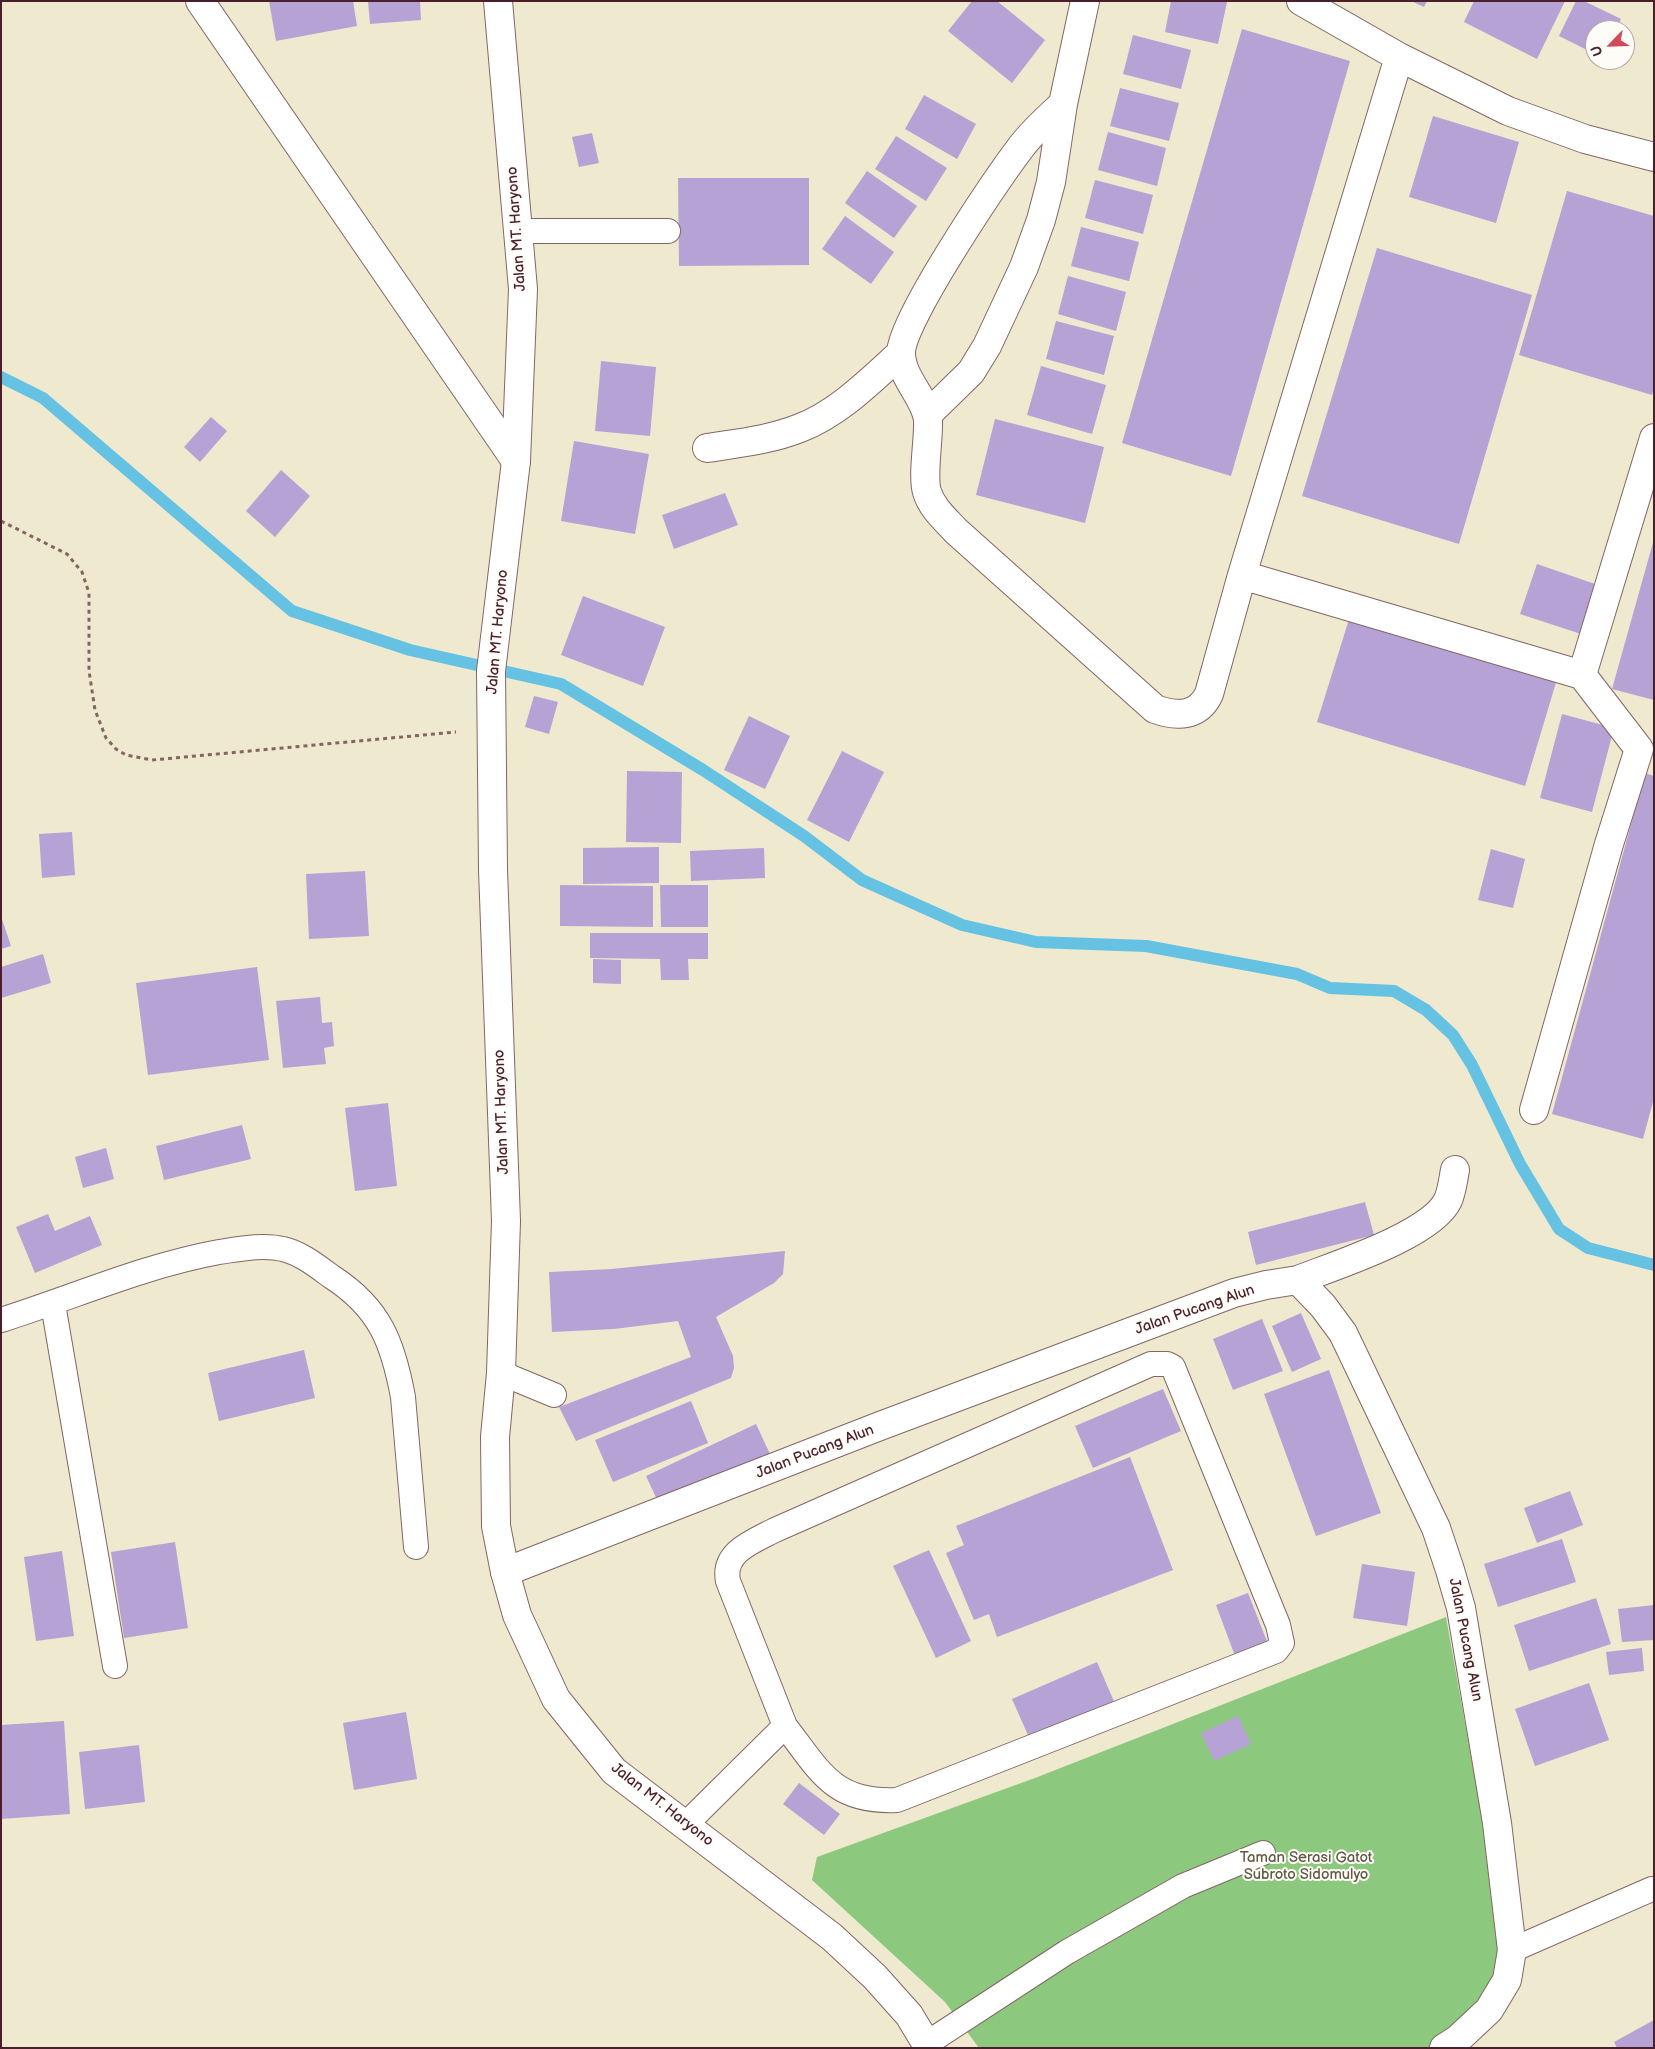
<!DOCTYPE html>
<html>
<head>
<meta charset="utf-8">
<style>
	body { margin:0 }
	#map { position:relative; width:1655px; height:2049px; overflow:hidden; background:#eee9cf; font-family:"Balsamiq Sans",sans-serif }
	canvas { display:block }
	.frame { position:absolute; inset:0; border:2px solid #4a1f2b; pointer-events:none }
	.north { position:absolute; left:1585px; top:20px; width:50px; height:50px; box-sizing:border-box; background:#fdfcf7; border:1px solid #b5a4a5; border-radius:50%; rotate:246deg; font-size:14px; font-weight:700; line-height:20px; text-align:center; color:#4a1f2b }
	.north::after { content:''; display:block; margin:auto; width:18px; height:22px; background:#d1495b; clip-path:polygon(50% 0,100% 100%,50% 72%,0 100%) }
</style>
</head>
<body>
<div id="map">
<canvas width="1655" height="2049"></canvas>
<div class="frame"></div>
<div class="north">U</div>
</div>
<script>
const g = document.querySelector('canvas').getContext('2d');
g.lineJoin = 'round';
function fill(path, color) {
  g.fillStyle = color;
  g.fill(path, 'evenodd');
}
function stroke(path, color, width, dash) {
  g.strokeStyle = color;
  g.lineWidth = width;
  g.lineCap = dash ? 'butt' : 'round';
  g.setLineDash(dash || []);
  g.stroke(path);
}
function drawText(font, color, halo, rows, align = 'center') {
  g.font = font + ' "Balsamiq Sans",sans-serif';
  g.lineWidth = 4;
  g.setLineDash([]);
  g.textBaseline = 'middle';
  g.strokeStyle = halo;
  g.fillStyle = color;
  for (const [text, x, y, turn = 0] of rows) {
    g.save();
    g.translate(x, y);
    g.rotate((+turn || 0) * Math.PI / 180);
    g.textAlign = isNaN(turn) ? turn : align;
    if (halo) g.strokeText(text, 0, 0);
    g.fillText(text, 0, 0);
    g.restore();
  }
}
const green = new Path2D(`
	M1446,1617L1480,1807L1499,1936C1499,1951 1498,1986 1489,1998C1482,2009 1440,2042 1428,2048H979L945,2002L812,1880L817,1857L1035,1778Z`);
const stream = new Path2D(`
	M1,377L43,398L292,611L410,650L561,684L703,770L804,836L862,880L962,925L1036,942L1146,946L1297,974L1330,988L1394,991L1426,1010L1453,1035L1472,1065L1520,1164L1559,1229L1588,1248L1654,1265`);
const building = new Path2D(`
	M269,1H353L357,26L276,41Z
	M368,1H420L421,20L370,24Z
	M972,1H997L1045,40L1012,83L948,31Z
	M1171,1L1227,2L1218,44L1165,32Z
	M1411,1H1427L1424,7Z
	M1474,1H1565L1537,59L1464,22Z
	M1576,1H1584L1621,19L1616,30H1595V54L1559,36Z
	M1242,29L1350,61L1231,476L1122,443Z
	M1133,35L1191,50L1181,89L1123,74Z
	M1120,88L1179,103L1169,141L1110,126Z
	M924,95L976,124L957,159L905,129Z
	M1433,116L1519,142L1496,223L1409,197Z
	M1108,132L1166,148L1157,186L1098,170Z
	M592,133L599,163L579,167L572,137Z
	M896,136L947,168L926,201L875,169Z
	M867,171L917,206L894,238L845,203Z
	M678,178H809V265L679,266Z
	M1095,180L1153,195L1143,234L1085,218Z
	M1567,191L1654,216V387L1652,395L1519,355Z
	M845,216L894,252L871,284L822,249Z
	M1081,227L1139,242L1129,281L1071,266Z
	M1377,248L1532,295L1459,544L1302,496Z
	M1068,276L1126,292L1116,331L1058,314Z
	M1056,321L1114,336L1104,375L1046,359Z
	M601,361L656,367L650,436L595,431Z
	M1041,366L1106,385L1092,434L1027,415Z
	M211,417L227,431L200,462L184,447Z
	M995,419L1104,447L1085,523L976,495Z
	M574,441L649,454L635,534L561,521Z
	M281,470L310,496L275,537L246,511Z
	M725,493L738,525L674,549L662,515Z
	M1654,539V700L1612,689Z
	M1537,564L1598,585L1581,634L1520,614Z
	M583,596L665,627L643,686L561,655Z
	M1350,616L1557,679L1525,786L1317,722Z
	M534,696L558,702L549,734L525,727Z
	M1562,714L1614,728L1592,812L1540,798Z
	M749,716L790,736L765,789L724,770Z
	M842,751L884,772L849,842L807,820Z
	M627,771L682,772L681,843L626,842Z
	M1645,773L1654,776V1098L1643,1139L1552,1114Z
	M72,832L75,875L42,878L39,834Z
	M659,847V883L583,884V848Z
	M764,848L765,878L691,881L690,851Z
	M1491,849L1525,859L1513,908L1478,900Z
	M365,871L369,936L309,939L306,874Z
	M560,885L653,886V927L560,926Z
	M660,885H708V927H661Z
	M1,916L11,946L1,949Z
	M590,933H708V959H688L689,980H661L660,959L590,958Z
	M43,954L51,983L1,998V967Z
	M593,959L621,960V984L593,983Z
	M257,967L269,1060L148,1075L136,983Z
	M320,997L322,1023L332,1022L334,1046L324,1048L326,1064L283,1068L276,1001Z
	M388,1103L397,1186L355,1191L345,1108Z
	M242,1125L251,1159L164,1180L156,1146Z
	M106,1148L114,1179L83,1188L75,1157Z
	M1365,1202L1374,1235L1256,1265L1248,1232Z
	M48,1214L55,1231L90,1216L102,1245L35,1273L16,1227Z
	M785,1251L783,1274L774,1283L716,1317L733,1356L734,1368L731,1378L576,1441L559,1407L691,1357L678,1321L614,1329L552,1332L549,1272L612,1269Z
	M1301,1313L1321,1359L1292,1372L1272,1326Z
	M1262,1319L1283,1371L1233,1390L1213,1339Z
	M304,1350L315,1398L219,1421L208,1373Z
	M1329,1370L1381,1513L1316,1536L1264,1394Z
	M1163,1389L1181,1431L1093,1468L1075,1426Z
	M691,1401L708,1443L613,1482L595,1440Z
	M756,1424L770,1454L660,1506L646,1476Z
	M1130,1457L1173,1570L997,1637L989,1614L974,1620L946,1553L964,1545L956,1526Z
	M1570,1491L1583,1525L1537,1543L1524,1508Z
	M1562,1539L1576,1582L1498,1607L1484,1564Z
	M175,1542L188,1628L124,1638L111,1552Z
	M929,1550L971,1641L936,1658L893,1566Z
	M62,1551L74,1636L36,1641L24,1557Z
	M1362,1564L1415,1572L1407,1626L1353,1618Z
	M1248,1593L1268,1644L1235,1656L1216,1605Z
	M1596,1598L1611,1644L1529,1671L1514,1625Z
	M1654,1605V1640L1622,1642L1618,1609Z
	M1642,1648L1644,1671L1609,1675L1606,1652Z
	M1097,1662L1116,1706L1031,1742L1012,1699Z
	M1589,1683L1609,1740L1535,1766L1515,1709Z
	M406,1712L417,1779L354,1790L343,1723Z
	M1238,1716L1251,1744L1214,1761L1201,1733Z
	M64,1721L70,1814L1,1819V1725Z
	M139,1745L145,1802L85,1809L79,1752Z
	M799,1783L840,1814L824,1835L783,1804Z
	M1654,2020V2048H1617L1614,2042Z`);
const path = new Path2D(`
	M1,521L67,554L82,572L89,593V671L95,710L106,738L116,749L126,755L152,760L456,732`);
const lane = new Path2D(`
	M518,231H668
	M53,1304L115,1666
	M1,1320C74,1297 143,1266 219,1252C239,1249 263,1244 283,1249C301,1253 318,1267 332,1277C380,1308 393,1343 403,1397L416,1547
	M501,1373L554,1395
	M685,1825L785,1726L728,1581C722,1552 754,1541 775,1530L1151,1364H1167L1173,1367L1278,1625L1282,1643L1276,1651L897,1800C833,1803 820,1771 785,1726
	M1512,1950L1652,1889
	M926,2044L1067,1952L1183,1886L1263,1853`);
const street = new Path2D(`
	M200,1L516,461
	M1301,1L1399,57L1508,111L1585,139L1654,157
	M1063,104C1048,118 1033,131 1021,147C997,179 901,320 901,353C901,378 926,398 928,420C929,439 922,476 927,492C932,508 945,519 956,531L1155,709C1177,717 1198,717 1209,694L1242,575L1399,57
	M927,415L971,372L987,346L1024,267L1041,220L1051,182L1063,104L1085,1
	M707,448C739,443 770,440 800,428C839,413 871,380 901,353
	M1242,575L1582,675
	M1534,1110L1609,844L1639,749L1582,675L1654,438
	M1298,1280C1333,1266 1432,1235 1448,1200C1452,1191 1453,1180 1455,1170
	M505,1572L880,1426L1234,1293L1266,1285L1298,1280L1323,1306L1343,1333L1436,1528L1450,1570L1461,1608L1497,1823L1512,1950L1507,1980L1489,2010L1458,2039L1444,2048`);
const secondary = new Path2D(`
	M498,1L523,289L516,461L491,671L493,870L506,1221L501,1373L495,1437L496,1526L505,1572L517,1615L556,1699L614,1771L832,1937L875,1977L909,2015L929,2048`);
const streetNames = [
	["Jalan MT. Haryono",517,229,-94],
	["Jalan MT. Haryono",498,632,-85],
	["Jalan MT. Haryono",502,1112,-92],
	["Jalan Pucang Alun",1195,1310,-19],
	["Jalan Pucang Alun",815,1452,-21],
	["Jalan Pucang Alun",1465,1640,79],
	["Jalan MT. Haryono",662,1805,38]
];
const parkNames = [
	["Taman Serasi Gatot",1306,1858],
	["Subroto Sidomulyo",1306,1875]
];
fill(green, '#8cc87d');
stroke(stream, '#65c2e3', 12);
fill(building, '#b6a2d4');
stroke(lane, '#836664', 26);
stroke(street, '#836664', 30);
stroke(secondary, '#836664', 30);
stroke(path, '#836664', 3, [4, 4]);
stroke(lane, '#fff', 24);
stroke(street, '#fff', 28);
stroke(secondary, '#fff', 28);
drawText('15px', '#4a1f2b', '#fdfcf7', streetNames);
drawText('15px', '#615a48', '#fdfcf7', parkNames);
</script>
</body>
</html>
